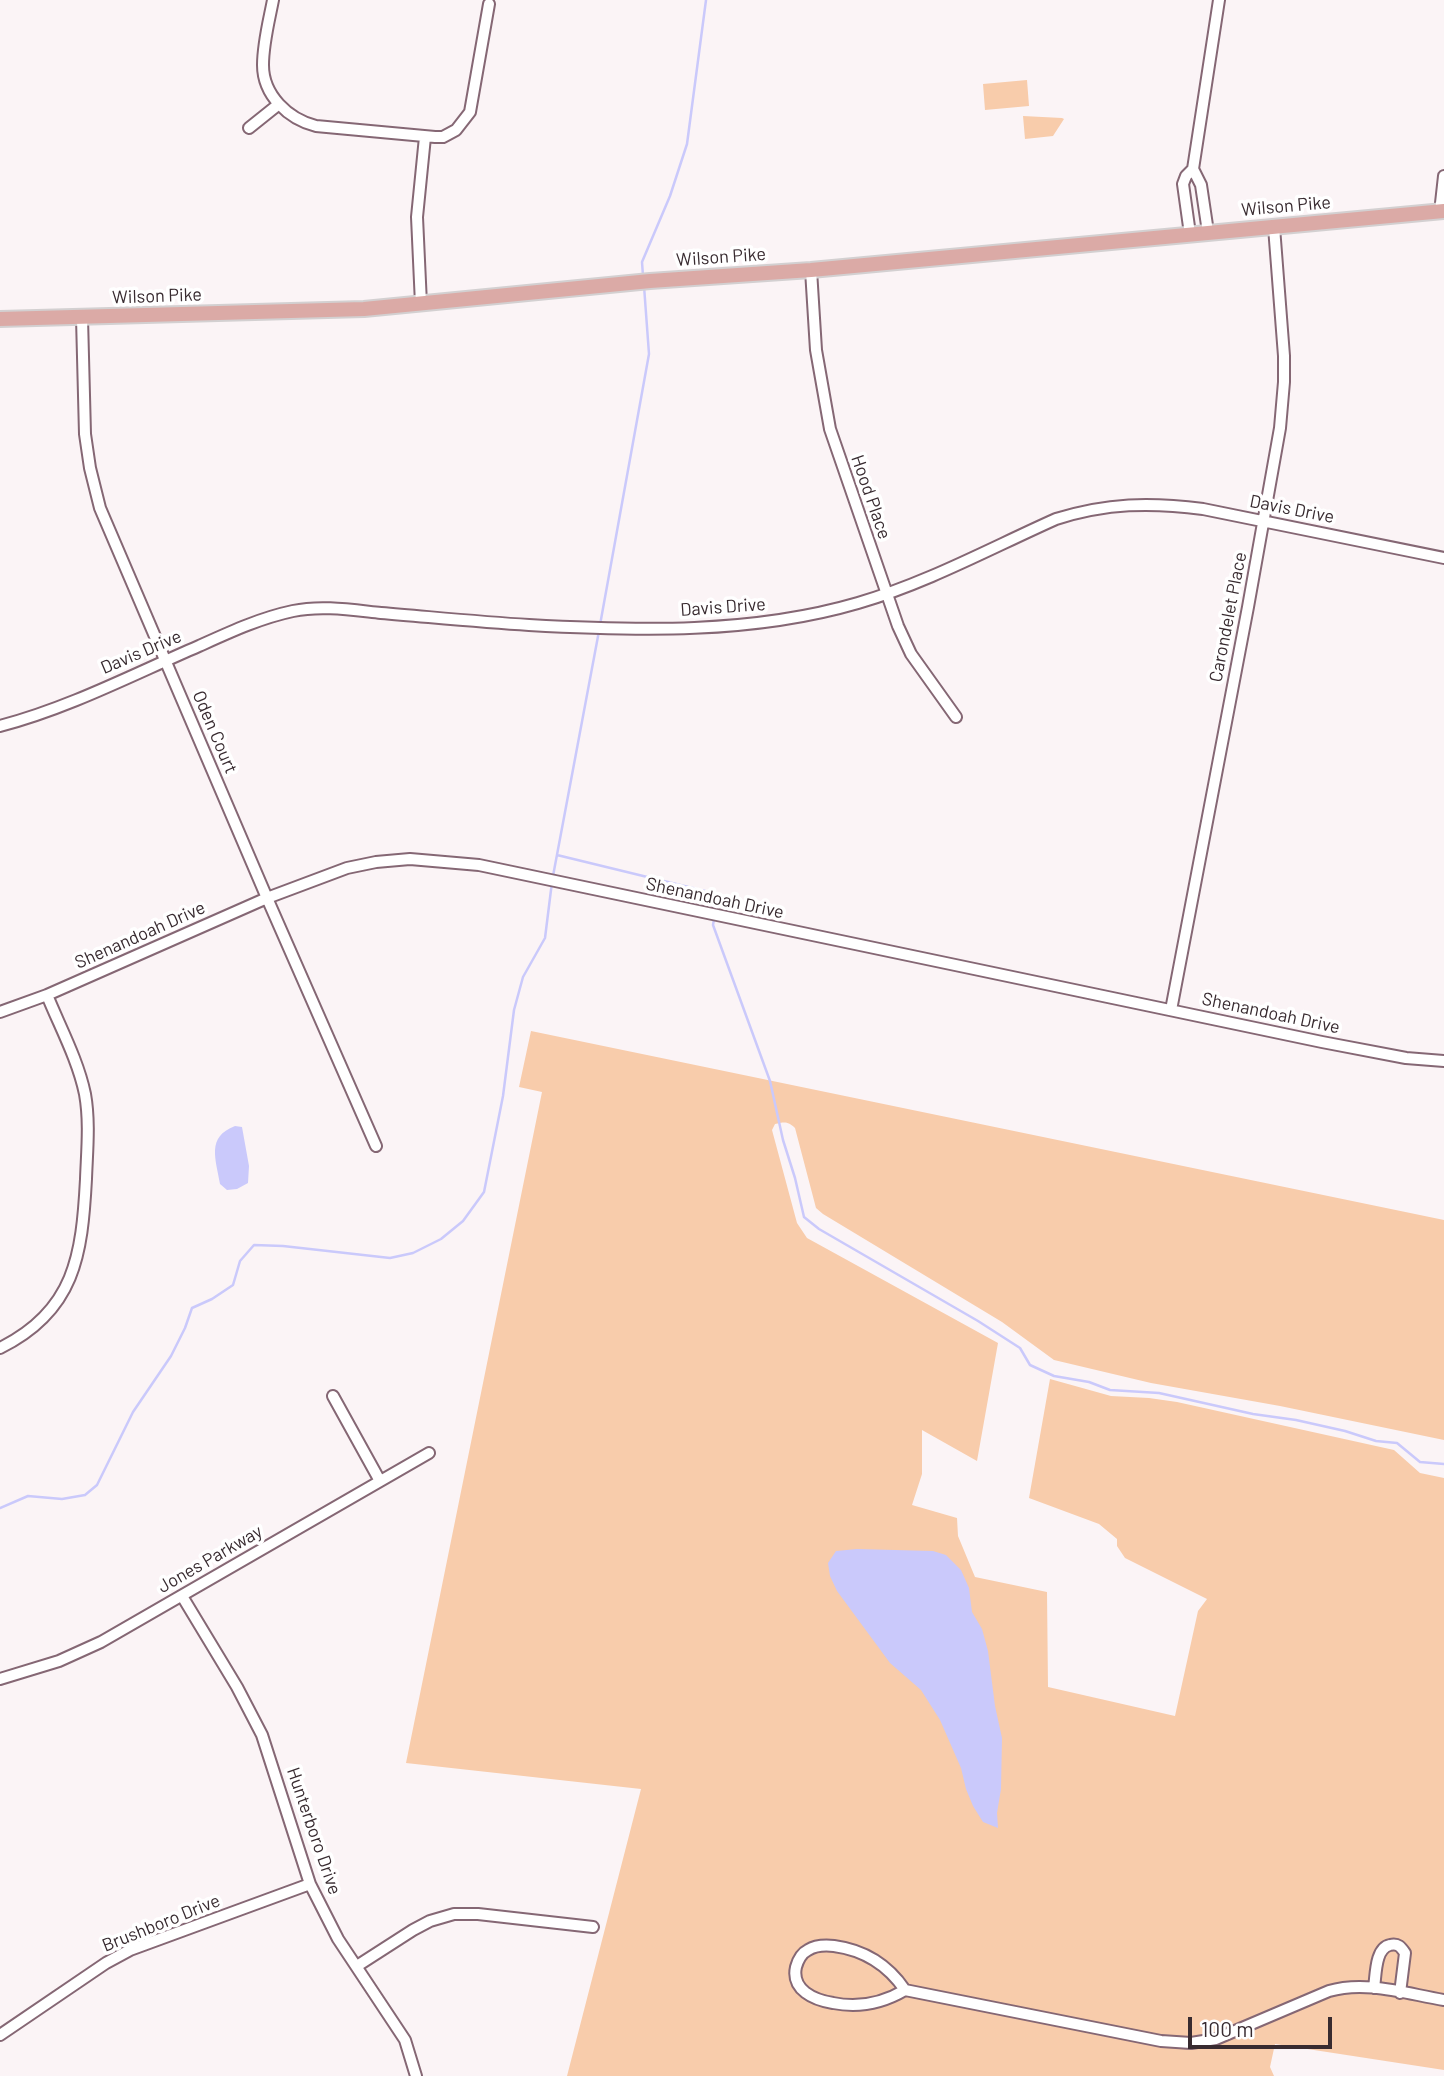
<!DOCTYPE html>
<html>
<head>
<meta charset="utf-8">
<style>
	body { margin:0 }
	#map { position:relative; width:1444px; height:2076px; overflow:hidden; background:#fbf4f6; font-family:Barlow,sans-serif }
	canvas { display:block }
	.scale { position:absolute; left:1188px; top:2017px; width:144px; height:32px; box-sizing:border-box; border:4px solid #382b30; border-top:0; padding-left:9px; font-size:21px; line-height:24px; white-space:nowrap; color:#382b30; -webkit-text-stroke:5px #fff; paint-order:stroke }
</style>
</head>
<body>
<div id="map">
<canvas width="1444" height="2076"></canvas>
<div class="scale">100 m</div>
</div>
<script>
const g = document.querySelector('canvas').getContext('2d');
g.lineJoin = 'round';
function fill(path, color) {
  g.fillStyle = color;
  g.fill(path, 'evenodd');
}
function stroke(path, color, width, dash) {
  g.strokeStyle = color;
  g.lineWidth = width;
  g.lineCap = dash ? 'butt' : 'round';
  g.setLineDash(dash || []);
  g.stroke(path);
}
function drawText(font, color, halo, rows, align = 'center') {
  g.font = font + ' Barlow,sans-serif';
  g.lineWidth = 7;
  g.setLineDash([]);
  g.textBaseline = 'middle';
  g.strokeStyle = halo;
  g.fillStyle = color;
  for (const [text, x, y, turn = 0] of rows) {
    g.save();
    g.translate(x, y);
    g.rotate((+turn || 0) * Math.PI / 180);
    g.textAlign = isNaN(turn) ? turn : align;
    if (halo) g.strokeText(text, 0, 0);
    g.fillText(text, 0, 0);
    g.restore();
  }
}
const green = new Path2D(`
	M1027,80L1029,106L985,110L983,84Z
	M1023,116L1062,118L1064,119L1053,136L1025,139Z
	M531,1031L1444,1220V1440L1280,1406L1151,1383L1054,1360L1002,1322L823,1214L816,1208L795,1128C788,1121 784,1122 775,1124L772,1130L797,1223L807,1238L998,1343L977,1461L922,1430V1474L912,1505L957,1518L958,1536L975,1577L1047,1592L1048,1687L1175,1716L1198,1611L1207,1599L1125,1558L1117,1546V1539L1099,1524L1029,1498L1050,1379L1111,1396L1149,1398L1177,1402L1394,1450L1420,1473L1444,1478V2070L1275,2044L1270,2067L1274,2076H567L641,1789L406,1763L542,1092L519,1087Z`);
const water = new Path2D(`
	M235,1126L242,1127L249,1166L248,1183L237,1189L227,1190L220,1184C216,1159 206,1137 235,1126Z
	M857,1549L933,1551L946,1555L961,1570L969,1588L972,1612L982,1629L988,1651L995,1706L1002,1738L1001,1789L997,1813L998,1828L983,1822L973,1806L966,1789L961,1768L940,1720L921,1690L890,1663L837,1591L830,1576L828,1563L836,1551Z`);
const stream = new Path2D(`
	M643,276L642,262L670,196L687,144L706,0
	M600,625L649,354L644,286
	M557,855L713,893L714,913
	M553,876L599,631
	M714,919L713,925L770,1081L783,1140L795,1178L804,1217L819,1229L978,1321L1020,1348L1030,1365L1054,1376L1089,1382L1110,1390L1159,1393L1253,1414L1296,1420L1345,1431L1376,1441L1397,1443L1420,1462L1444,1464
	M0,1508L28,1496L62,1499L85,1495L97,1485L133,1412L171,1356L185,1328L192,1308L212,1299L233,1285L240,1261L254,1245L283,1246L390,1258L413,1253L441,1239L463,1221L484,1192L503,1096L514,1010L523,977L545,938L552,882`);
const minor = new Path2D(`
	M273,0C269,21 263,43 263,65C263,95 288,119 316,126L435,137H443L456,130L470,112L489,4
	M249,128L279,104
	M1193,169L1219,0
	M1440,212L1444,176
	M1190,234L1183,184L1186,176L1193,169L1201,185L1208,232
	M811,270L816,350L830,429L898,626L911,654L956,717
	M421,304L417,217L425,137
	M82,318L85,434L90,468L100,508L267,898L376,1146
	M0,726C69,708 134,674 199,646C230,632 260,618 293,611C321,605 352,610 381,613C430,617 479,622 529,625C638,631 752,634 858,603C927,583 991,548 1056,519C1107,503 1150,502 1203,509L1444,558
	M1171,1010L1248,607L1280,428L1284,382V356L1274,227
	M0,1012L47,995L267,898L347,868L376,862L410,859L479,865L1322,1042L1406,1058L1444,1061
	M0,1348C75,1311 82,1255 86,1179C87,1151 90,1122 85,1094C78,1060 60,1027 47,995
	M333,1396L380,1481
	M182,1596L237,1687L262,1735L310,1884L338,1939L405,2040L416,2076
	M0,1679L59,1661L101,1642L429,1453
	M357,1966L413,1930L430,1921L454,1914H478L593,1927
	M1374,1988C1376,1975 1375,1948 1390,1945C1398,1943 1401,1947 1405,1953L1400,1993
	M905,1990C888,1965 864,1950 834,1946C825,1945 816,1945 808,1950C802,1953 798,1960 796,1967C791,1990 814,2000 833,2003C858,2008 883,2003 905,1990L1161,2041L1191,2043L1216,2039L1329,1991C1366,1980 1407,1994 1444,2000
	M0,2035L106,1963L130,1950L310,1884`);
const major = new Path2D(`
	M0,319L364,309L650,281L811,270L1444,211`);
const streetNames = [
	["Wilson Pike",1286,206,-5],
	["Wilson Pike",721,257,-4],
	["Wilson Pike",157,296,-2],
	["Hood Place",871,497,71],
	["Davis Drive",1292,509,11],
	["Davis Drive",723,607,-4],
	["Carondelet Place",1228,617,-79],
	["Davis Drive",141,652,-23],
	["Oden Court",215,732,67],
	["Shenandoah Drive",715,898,12],
	["Shenandoah Drive",140,935,-24],
	["Shenandoah Drive",1271,1013,12],
	["Jones Parkway",210,1559,-30],
	["Hunterboro Drive",314,1831,71],
	["Brushboro Drive",161,1923,-22]
];
fill(green, '#f8ccab');
fill(water, '#cac9fb');
stroke(stream, '#cac9fb', 2.5);
stroke(minor, '#856774', 14);
stroke(major, '#d3d0d1', 18);
stroke(minor, '#fff', 10);
stroke(major, '#dbaaa6', 14);
drawText('18px', '#382b30', '#fff', streetNames);
</script>
</body>
</html>
